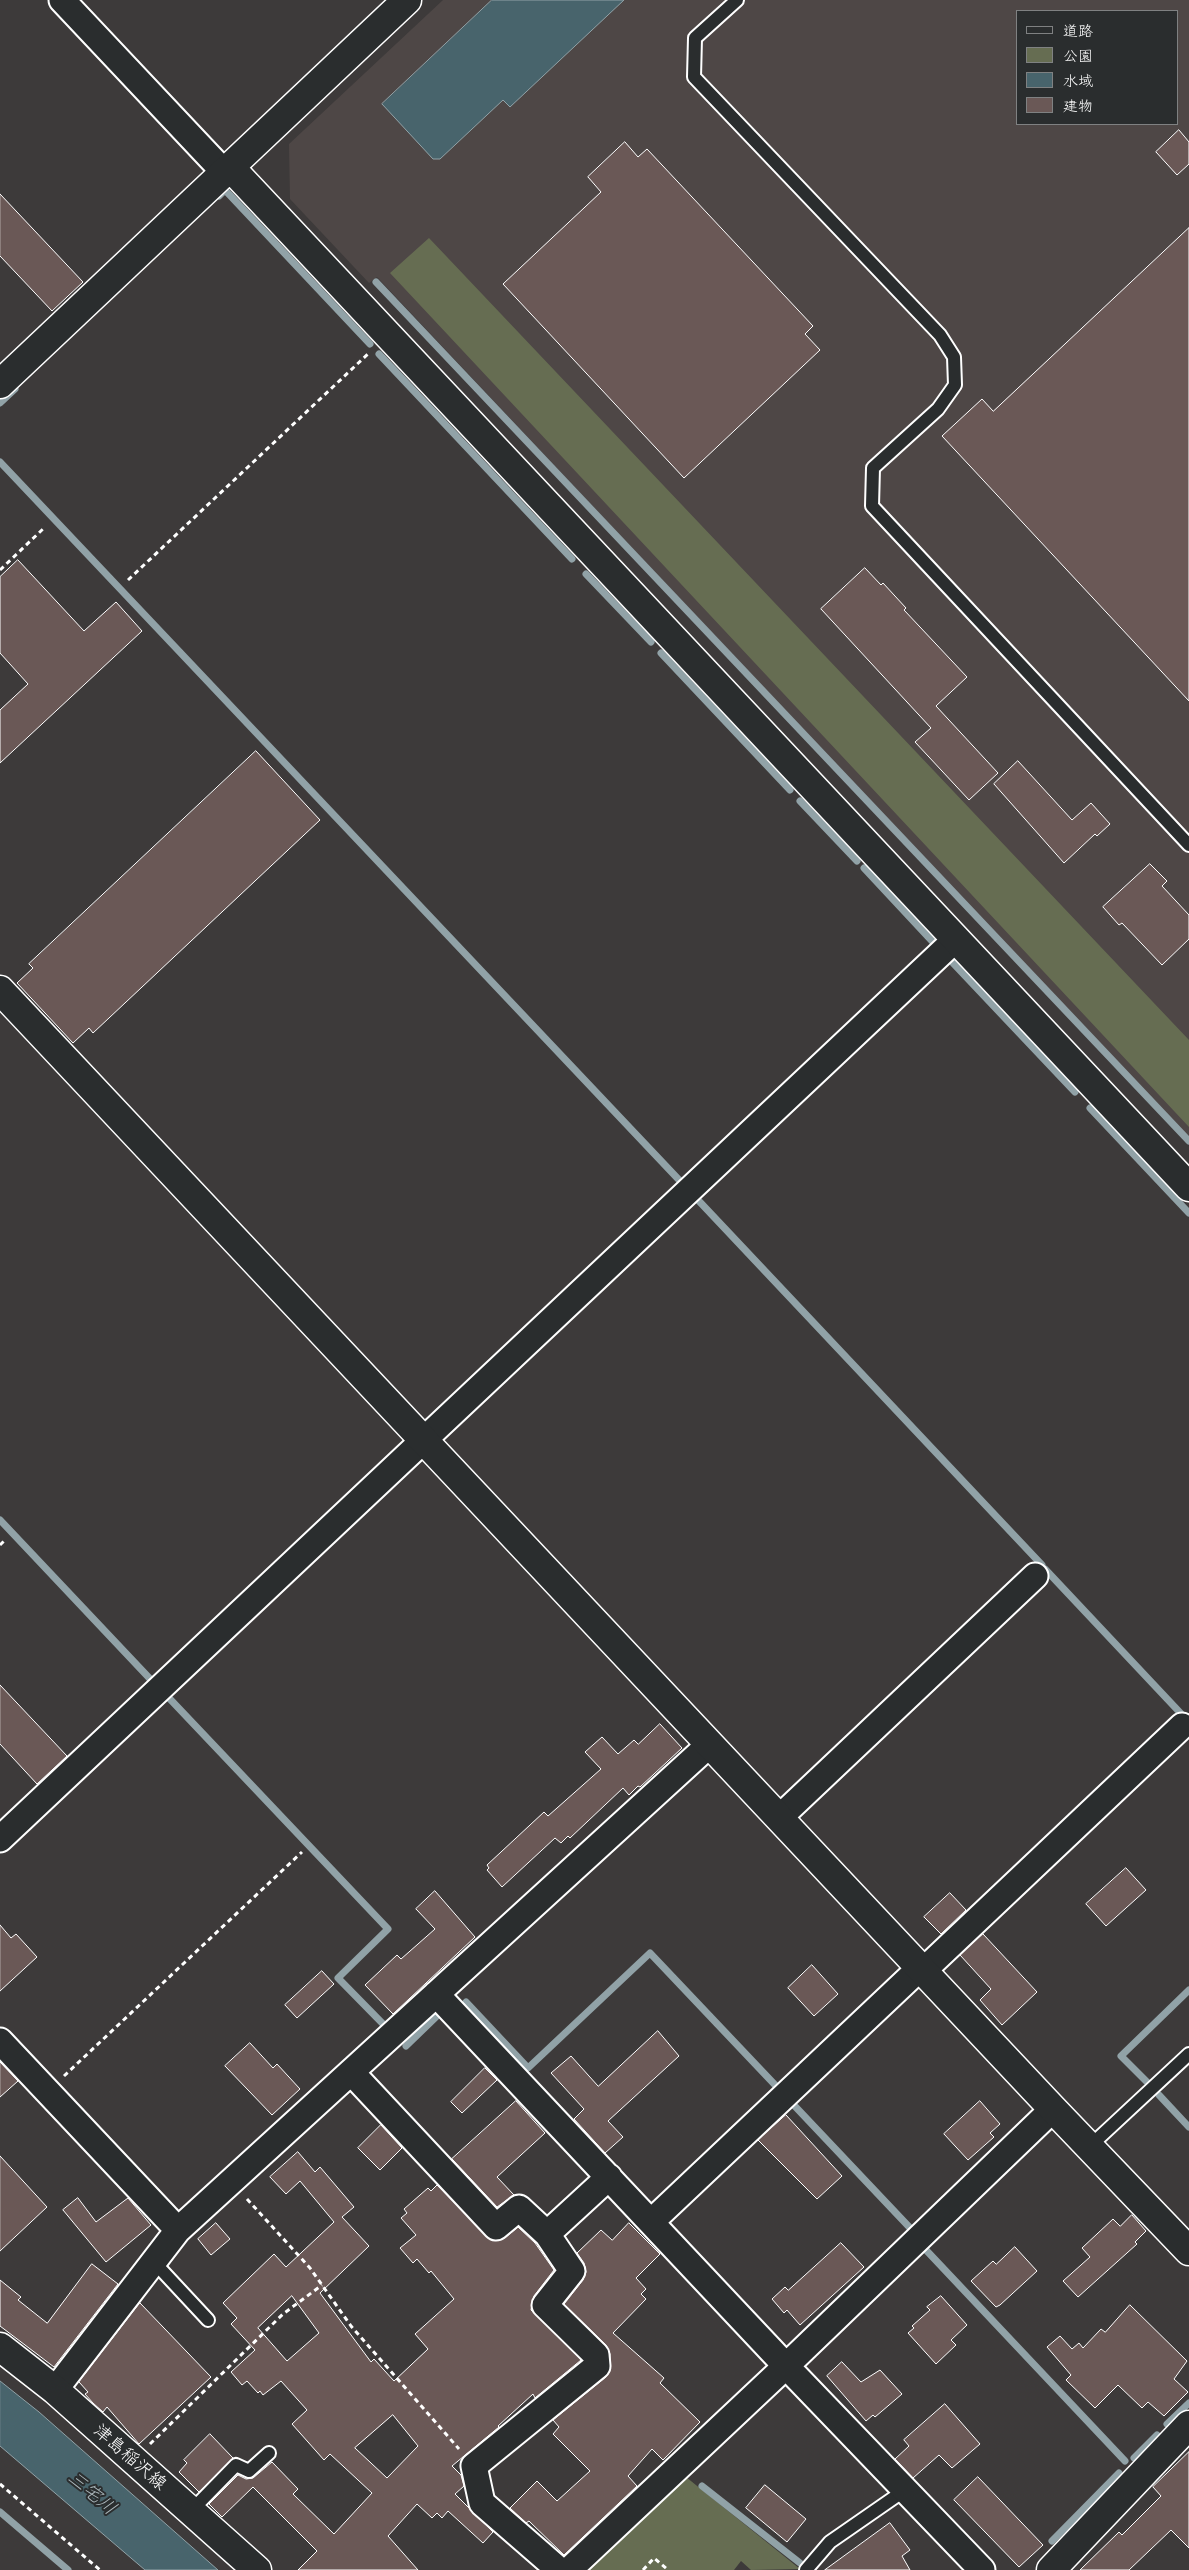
<!DOCTYPE html>
<html>
<head>
<meta charset="utf-8">
<style>
	body { margin:0 }
	#map { position:relative; width:1189px; height:2570px; overflow:hidden; background:#3d3a3a; font-family:Mali,"Klee One",sans-serif }
	canvas { display:block }
	.legend { position:absolute; left:1016px; top:10px; width:162px; height:115px; box-sizing:border-box; background:#2a2d2e; border:1px solid #7f8182; margin:0; padding:6px 9px; list-style:none; font-size:15px; color:#fff }
	.legend li { display:flex; align-items:center; gap:10px; height:25px }
	.legend b { width:25px; border:1px solid #7f8182 }
</style>
</head>
<body>
<div id="map">
<canvas width="1189" height="2570"></canvas>
<ul class="legend">
<li><b style="height:6px;background:#2a2d2e"></b>道路</li>
<li><b style="height:14px;background:#666d52"></b>公園</li>
<li><b style="height:14px;background:#48646c"></b>水域</li>
<li><b style="height:14px;background:#6a5856"></b>建物</li>
</ul>
</div>
<script>
const g = document.querySelector('canvas').getContext('2d');
g.lineJoin = 'round';
function fill(path, color) {
  g.fillStyle = color;
  g.fill(path, 'evenodd');
}
function stroke(path, color, width, dash) {
  g.strokeStyle = color;
  g.lineWidth = width;
  g.lineCap = dash ? 'butt' : 'round';
  g.setLineDash(dash || []);
  g.stroke(path);
}
function drawText(font, color, halo, rows, align = 'center') {
  g.font = font + ' Mali,"Klee One",sans-serif';
  g.lineWidth = 4;
  g.setLineDash([]);
  g.textBaseline = 'middle';
  g.strokeStyle = halo;
  g.fillStyle = color;
  for (const [text, x, y, turn = 0] of rows) {
    g.save();
    g.translate(x, y);
    g.rotate((+turn || 0) * Math.PI / 180);
    g.textAlign = isNaN(turn) ? turn : align;
    if (halo) g.strokeText(text, 0, 0);
    g.fillText(text, 0, 0);
    g.restore();
  }
}
const built = new Path2D(`
	M443,0H1189V1139L377,277L369,283L290,199L289,144ZM1018,11H1178V124H1018Z`);
const green = new Path2D(`
	M429,238L1189,1040V1127L390,273Z
	M686,2477L800,2569L751,2570L741,2561L734,2570H587Z`);
const water = new Path2D(`
	M492,0H624L510,107L503,100L440,159H433L382,104Z
	M0,2381L39,2412L218,2570H145L0,2446Z`);
const stream = new Path2D(`
	M219,196L225,190L370,344
	M376,282L1189,1141
	M379,354L572,559
	M0,403L15,389
	M0,462L681,1182
	M586,574L651,642
	M661,653L790,790
	M800,801L857,861
	M864,868L932,941
	M953,963L1075,1092
	M1090,1108L1189,1213
	M698,1200L1042,1565
	M0,1520L153,1682
	M1045,1569L1188,1721
	M169,1698L388,1929L338,1978L387,2028
	M466,2002L528,2068L650,1953L777,2087
	M406,2046L436,2017
	M1149,2084L1121,2056L1189,1990
	M1159,2095L1189,2127
	M790,2101L912,2230
	M926,2250L1125,2461
	M1167,2424L1189,2403
	M1134,2458L1157,2435
	M702,2486L800,2563
	M0,2512L68,2570
	M1052,2541L1119,2473`);
const building = new Path2D(`
	M1179,130L1189,142V164L1177,175L1156,152Z
	M625,142L638,157L647,149L813,326L805,334L820,350L684,478L503,284L601,192L588,177Z
	M0,194L83,282L52,311L0,256Z
	M1189,228V701L942,436L982,399L993,411Z
	M18,560L84,631L116,602L142,631L0,763V710L28,684L0,653V577Z
	M865,568L881,585L883,583L906,608L904,610L967,677L936,706L998,773L969,800L915,742L931,728L821,609Z
	M256,751L320,820L93,1033L89,1028L73,1043L17,983L33,968L29,964Z
	M1018,761L1072,820L1091,803L1110,824L1097,836L1095,834L1064,863L994,784Z
	M1150,864L1167,881L1162,886L1189,915V939L1162,965L1122,923L1119,925L1103,907Z
	M0,1685L67,1756L37,1784L0,1744Z
	M660,1724L682,1748L640,1787L638,1786L629,1795L623,1788L570,1838L568,1836L561,1843L555,1838L502,1887L487,1870L489,1868L487,1865L544,1812L548,1816L601,1769L585,1752L602,1737L618,1754L634,1740L638,1744Z
	M1126,1868L1146,1890L1106,1926L1086,1904Z
	M435,1891L475,1937L393,2014L365,1985L397,1955L401,1959L435,1929L416,1909Z
	M950,1893L966,1910L941,1934L924,1917Z
	M0,1925L11,1938L16,1934L37,1957L0,1991Z
	M983,1934L1037,1992L1002,2025L980,2000L991,1989L960,1955Z
	M812,1965L838,1994L814,2016L788,1988Z
	M322,1971L334,1984L297,2018L285,2005Z
	M658,2031L679,2056L608,2121L623,2137L605,2153L574,2119L584,2109L551,2073L571,2056L598,2086Z
	M250,2043L273,2068L277,2064L300,2089L272,2115L225,2066Z
	M0,2062L18,2081L0,2097Z
	M485,2068L497,2080L462,2113L451,2102Z
	M516,2101L545,2133L497,2177L514,2195L497,2207L452,2159Z
	M980,2101L1000,2124L990,2133L994,2137L968,2160L944,2134Z
	M786,2115L842,2176L817,2199L758,2140Z
	M381,2125L402,2148L380,2170L358,2148Z
	M298,2152L315,2172L320,2167L354,2207L342,2217L369,2246L320,2293L371,2362L374,2359L394,2381L428,2349L415,2334L454,2299L431,2271L429,2273L417,2259L413,2263L400,2248L416,2235L401,2218L407,2213L404,2209L428,2188L431,2191L437,2185L491,2240L505,2238L518,2227L535,2243L554,2270L534,2296L531,2310L581,2360L535,2398L533,2394L498,2426L499,2427L452,2466L461,2475L464,2486L455,2494L493,2532L483,2543L448,2511L442,2518L437,2513L432,2518L417,2504L388,2536L418,2570H298L317,2551L253,2487L222,2517L209,2504L238,2475L246,2479L253,2478L272,2462L298,2489L293,2494L334,2534L372,2493L330,2454L324,2460L292,2424L307,2410L281,2381L263,2395L260,2391L258,2393L247,2381L242,2385L231,2372L255,2350L231,2324L237,2318L223,2303L274,2254L286,2267L334,2222L300,2181L286,2194L270,2177ZM292,2296L319,2333L287,2361L258,2328ZM393,2415L418,2446L387,2478L355,2448Z
	M0,2156L47,2207L0,2251Z
	M78,2198L96,2222L128,2198L151,2225L106,2262L63,2210Z
	M1132,2215L1146,2231L1135,2242L1137,2244L1078,2297L1063,2281L1090,2257L1082,2248L1113,2219L1120,2226Z
	M216,2223L230,2239L211,2255L198,2239Z
	M629,2223L660,2254L636,2278L646,2289L641,2294L646,2299L613,2333L664,2378L660,2383L700,2422L663,2460L652,2449L628,2476L637,2486L564,2555L529,2521L526,2523L510,2508L537,2481L557,2501L590,2471L553,2434L559,2427L553,2420L606,2377L610,2371V2354L606,2345L564,2304L583,2280L586,2272L584,2263L577,2253L601,2230L612,2240Z
	M841,2243L864,2267L800,2325L787,2310L784,2313L772,2299L785,2287L788,2290Z
	M1015,2247L1037,2271L1000,2305L996,2307L971,2281L993,2261L996,2264Z
	M92,2264L118,2284L54,2367L0,2326V2280L21,2297L18,2300L47,2323Z
	M941,2296L967,2325L951,2340L956,2345L936,2364L908,2333L914,2328L912,2326L930,2310L927,2307Z
	M140,2303L211,2377L139,2444L107,2407L103,2412L93,2403L85,2394L88,2392L79,2382Z
	M1130,2305L1187,2361L1174,2379L1188,2392L1164,2416L1148,2402L1142,2408L1118,2385L1095,2408L1066,2380L1071,2375L1047,2347L1060,2336L1072,2349L1079,2343L1083,2348L1101,2329L1105,2332Z
	M842,2362L861,2382L880,2370L902,2394L875,2417L873,2415L866,2421L827,2376Z
	M945,2404L980,2444L952,2468L939,2455L913,2478L895,2459L909,2446L904,2440Z
	M210,2434L233,2458L199,2492L179,2472L187,2463L184,2460Z
	M1189,2452V2548L1171,2530L1129,2570H1080L1119,2532L1122,2535L1161,2496L1153,2487Z
	M978,2477L1043,2545L1019,2567L954,2500Z
	M765,2485L806,2519L787,2542L746,2508Z
	M890,2523L910,2550L902,2556L910,2570H825Z`);
const path = new Path2D(`
	M0,570L44,528
	M128,580L370,352
	M0,1545L5,1540
	M64,2076L302,1852
	M247,2199L310,2268L351,2326L459,2449
	M150,2444L283,2314L322,2285
	M0,2484L100,2570
	M643,2570L654,2558L668,2570`);
const service = new Path2D(`
	M737,0L695,38L694,77L940,335L954,357L955,385L938,409L873,468L872,506L1189,845
	M1089,2147L1189,2054
	M154,2262L208,2320
	M191,2511L236,2465L249,2471L269,2453
	M806,2570L830,2542L905,2490`);
const minor = new Path2D(`
	M62,0L224,172
	M779,1818L1035,1576
	M0,1839L956,939
	M923,1971L1182,1726
	M436,1994L786,2366L982,2570
	M0,2041L178,2230
	M351,2072L496,2227L519,2208L547,2234L609,2177
	M651,2222L920,1968
	M547,2234L572,2271L545,2305L596,2355L597,2366L474,2466L482,2503L559,2570
	M55,2390L178,2230L710,1744
	M569,2570L786,2366L1053,2109`);
const tertiary = new Path2D(`
	M230,167L1189,1187
	M0,384L407,0
	M0,990L1053,2109L1189,2251
	M1051,2570L1189,2425`);
const secondary = new Path2D(`
	M0,2347L55,2390L257,2570`);
const streetNames = [
	["津島稲沢線",130,2457,41]
];
const waterNames = [
	["三宅川",92,2493,40]
];
fill(built, '#4e4746');
fill(green, '#666d52');
fill(water, '#48646c');
stroke(water, '#91a2a7', 1);
stroke(stream, '#91a2a7', 7);
fill(building, '#6a5856');
stroke(building, '#fff', 1);
stroke(service, '#fff', 16);
stroke(minor, '#fff', 29);
stroke(tertiary, '#fff', 31);
stroke(secondary, '#fff', 31);
stroke(path, '#fff', 3, [5, 4]);
stroke(service, '#2a2d2e', 12);
stroke(minor, '#2a2d2e', 25);
stroke(tertiary, '#2a2d2e', 28);
stroke(secondary, '#2a2d2e', 28);
drawText('18px', '#fff', '#2a2d2e', streetNames);
drawText('italic 19px', '#adb9bd', '#2a2d2e', waterNames);
</script>
</body>
</html>
